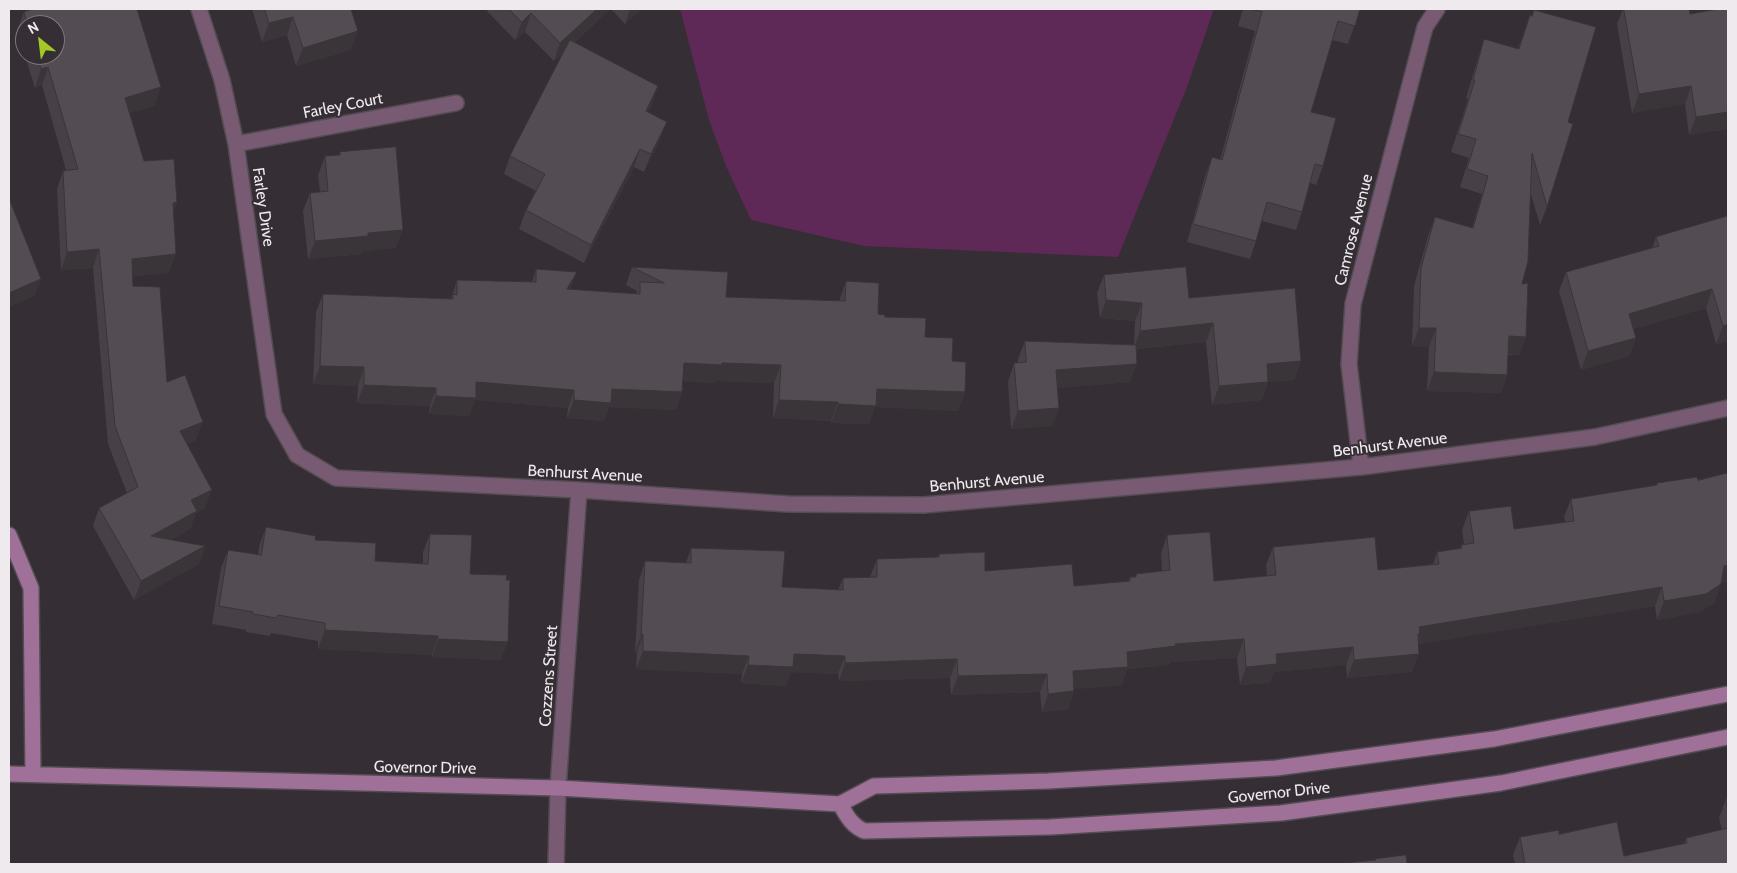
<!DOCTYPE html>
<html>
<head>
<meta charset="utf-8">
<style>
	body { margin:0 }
	#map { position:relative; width:1737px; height:873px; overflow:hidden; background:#352e34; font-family:Cabin,sans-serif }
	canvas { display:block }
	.frame { position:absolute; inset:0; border:10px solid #efeaee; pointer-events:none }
	.north { position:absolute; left:15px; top:15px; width:50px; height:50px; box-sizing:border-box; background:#352e34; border:1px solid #7f797e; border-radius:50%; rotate:331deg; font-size:14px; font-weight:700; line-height:20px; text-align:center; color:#efeaee }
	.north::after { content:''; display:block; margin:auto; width:18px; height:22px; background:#a4c824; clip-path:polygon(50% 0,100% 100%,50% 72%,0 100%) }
</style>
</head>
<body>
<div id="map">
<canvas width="1737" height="873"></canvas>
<div class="frame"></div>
<div class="north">N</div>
</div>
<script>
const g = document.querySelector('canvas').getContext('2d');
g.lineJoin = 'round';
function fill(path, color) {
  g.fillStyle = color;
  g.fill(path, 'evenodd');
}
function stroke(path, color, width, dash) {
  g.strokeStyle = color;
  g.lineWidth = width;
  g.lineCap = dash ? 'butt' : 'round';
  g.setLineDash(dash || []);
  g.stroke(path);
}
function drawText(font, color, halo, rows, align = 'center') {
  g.font = font + ' Cabin,sans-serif';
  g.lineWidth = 4;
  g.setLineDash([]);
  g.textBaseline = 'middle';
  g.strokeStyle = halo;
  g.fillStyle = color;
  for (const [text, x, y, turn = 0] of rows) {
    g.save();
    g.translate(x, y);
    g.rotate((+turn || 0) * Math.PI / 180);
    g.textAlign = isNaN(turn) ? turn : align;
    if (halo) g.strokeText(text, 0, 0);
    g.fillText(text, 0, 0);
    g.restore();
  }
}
const green = new Path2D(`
	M680,9H1214L1187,87L1118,257L864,246L751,220L726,166L709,120Z`);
const street = new Path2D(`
	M199,9L222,80L236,144L274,414L297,455L336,478L579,490L788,504L924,505L1361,467L1595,437L1728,408
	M236,144L456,103
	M1361,467L1349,364L1353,304L1425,27L1437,9
	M556,864L558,788L579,490`);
const secondary = new Path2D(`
	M9,535L31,588L33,774
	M9,774L558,788L840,804L874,786L1048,781L1276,768L1494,739L1728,694
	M840,804C847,816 851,825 864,831L1050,827L1281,813L1501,783L1728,737`);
const wall = new Path2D(`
	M30,9H137L161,87L154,106L129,113L144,161L177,202L173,213L169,273L133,276V286L167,382L196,440L187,444L205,508L196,513L190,529L171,540L205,546L199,564L134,600L93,526L99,508L127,493L108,444L93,268L61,270L57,189L63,171L66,170L42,85L35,88L17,30L24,12L31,10ZM25,25H28L55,55H25Z
	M252,9H351V50L296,66L287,35L262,42Z
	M488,9H610L574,43L652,105L648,112L660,140L644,172L634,167L584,263L519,229L526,210L536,191L504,174L510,156L564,52L554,61L525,32L515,40L487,11Z
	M611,9H641L625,24Z
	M1243,9H1360L1348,44L1332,40L1311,112L1323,166L1316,185L1310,183L1302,212L1296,230L1262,221L1256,241L1250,259L1187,242L1205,176L1212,157L1220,160L1255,31L1238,26Z
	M1623,9H1689L1690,14L1728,129L1689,135L1685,104L1632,113L1617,24Z
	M1530,15L1568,122L1547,207L1540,225L1530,191L1522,284L1526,337L1519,355H1508L1507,375L1501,393L1427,391L1429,347L1412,346L1414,286L1428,236L1435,217L1472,228L1482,194L1460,187L1469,158L1451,152L1468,99L1466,98L1478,58L1484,39L1518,49Z
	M340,152L396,248L363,251L362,254L308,259L303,211L310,193L320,192L318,175L325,156L339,155Z
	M1728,216V341L1716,344L1706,308L1633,329L1636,338L1629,356L1581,370L1559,291L1566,272L1652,248L1656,237Z
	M632,267L726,297L839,301L846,281L878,314L885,317L925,337L952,361L965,392L958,411L875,407L869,424L831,423V421L773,418L774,383L716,381V383L683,381L682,392L676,410L609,407L604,421L567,418L568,408L475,400L469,416L429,414L430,406L357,403L358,386L313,384L316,312L323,294L451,299L457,280L532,282L536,269L570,290L636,294L637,291L626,285Z
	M1104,275L1189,298L1301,361L1294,380L1268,382L1262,400L1212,405L1206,342L1137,349L1130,382L1057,388L1059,408L1052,426L1011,429L1008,382L1014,363H1018V359L1025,341L1134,345L1135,321L1100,318L1097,293Z
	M1728,473V582L1721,583L1715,602L1700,612L1657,620L1655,606L1418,644L1412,672L1347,678L1346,665L1274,672L1270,683L1240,685L1237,658L1170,662L1169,665L1127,669L1122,685L1074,689V691L1068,709L1042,712L1040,692L951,695L950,678L839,681L838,674L791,672L786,686L741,683L742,674L636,669L637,652L635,653L639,580L645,561L686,563L691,548L782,587L838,590L843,578L870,577L877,559L938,557L939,554L985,571L1074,586L1128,581L1130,577H1135L1136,574L1162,571L1161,554L1167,535L1214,581L1267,576L1266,565L1273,547L1378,570L1433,564L1437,552L1460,548L1461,545L1464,544L1462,530L1469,511L1514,529L1565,522L1564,517L1571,499L1656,485L1657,483L1698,480Z
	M266,527L315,540L375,561L423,564V552L430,534L470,574L501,660L432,657V655L318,649V641L271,633L270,636L246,632V630L212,624L221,568L228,550L258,555L259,546Z
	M1726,799H1728V864H1515L1513,855L1520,837L1559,834L1624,856L1684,844L1686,838L1722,830L1719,818Z`);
const shadedWall = new Path2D(`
	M597,9H610L554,61L560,43Z
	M630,9H641L625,24Z
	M531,13L525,32L515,40L522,22Z
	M293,17L287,35L262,42L269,23Z
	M358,31L351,50L296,66L303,48Z
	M48,67L42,85L35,88L41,69Z
	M658,86L652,105L639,130L646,111Z
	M1691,86L1685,104L1632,113L1639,94Z
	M161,87L154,106L118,116L125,98Z
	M1728,112V129L1689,135L1696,117Z
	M667,122L660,140L644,172L651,154Z
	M640,149L634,167L584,263L591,245Z
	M177,202L171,221L173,203Z
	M403,230L396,248L363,251L362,254L308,259L315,241L368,233Z
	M99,249L93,268L61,270L67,252Z
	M176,254L169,273L125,277L132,259Z
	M577,272L570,290L567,289Z
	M41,279L35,296L9,307V293Z
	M1712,289L1706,308L1622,332L1629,314Z
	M1106,300L1142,303L1135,321L1100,318Z
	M1213,323L1206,342L1134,349L1140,331Z
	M1728,324V341L1716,344L1723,326Z
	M1419,328H1436L1429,347L1412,346Z
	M1509,336L1526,337L1519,355L1502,354Z
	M1636,338L1629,356L1581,370L1588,351Z
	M1301,361L1294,380L1260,383L1267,364Z
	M684,363H722L781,365L774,383L716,381V383L677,381Z
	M1137,364L1130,382L1049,389L1056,370Z
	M320,366L364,367L358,386L313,384Z
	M1434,372L1507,375L1501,393L1427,391Z
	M476,382L574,390L568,408L475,400L469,416L429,414L436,396Z
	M1268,382L1262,400L1212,405L1219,386Z
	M364,385L436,388L430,406L357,403Z
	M612,389L682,392L676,410L609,407L604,421L567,418L574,400Z
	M877,389L965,392L958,411L875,407L869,424L831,423L838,404Z
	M779,400L838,402L831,421L773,418Z
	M1059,408L1052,426L1011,429L1018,411Z
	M203,422L196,440L173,449L180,431Z
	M212,490L205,508L196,513L190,529L144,555L151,536L191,500Z
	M205,546L199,564L134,600L141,581Z
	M1728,565V582L1717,584L1724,566Z
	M1721,584L1715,602L1700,612L1657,620L1664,601Z
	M1662,587L1655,606L1416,645L1419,627Z
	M325,630L438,636L432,655L318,649Z
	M643,634L637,652L635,653L641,635Z
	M438,639L508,642L501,660L432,657Z
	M1244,639L1237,658L1170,662L1169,665L1127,669L1122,685L1066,690L1073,671L1127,652L1175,644Z
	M1353,647L1346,665L1274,672L1270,683L1240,685L1246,667L1276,654Z
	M643,651L749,656L742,674L636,669Z
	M794,654L845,656L838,674L791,672L786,686L741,683L748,665Z
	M1419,654L1412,672L1347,678L1354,660Z
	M957,659L950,678L839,681L845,663Z
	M1047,674L1040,692L951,695L958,676Z
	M1074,691L1068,709L1042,712L1048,694Z`);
const building = new Path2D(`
	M33,9H137L161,87L125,98L144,161L174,159L177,202L173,203L176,254L132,259L133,286L160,287L167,382L185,375L203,422L180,431L212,490L191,500L197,511L151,536L205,546L141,581L99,508L138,487L115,426L99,249L67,252L63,171L78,169L48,67L41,69L37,55H55V25H28L24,12Z
	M265,9H351L358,31L303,48L293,17L269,23Z
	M509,9H597L560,43L531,13L522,22Z
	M1249,9H1360L1355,26L1338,21L1311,112L1336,118L1323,166L1315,164L1302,212L1267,202L1256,241L1193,224L1212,157L1222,160L1262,12Z
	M1624,9H1689L1690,14L1718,9H1728V112L1696,117L1691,86L1639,94Z
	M1534,10L1596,27L1568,122L1573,124L1547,207L1532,153L1528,261L1522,284L1528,283L1526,337L1509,336L1507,375L1434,372L1436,328H1419L1421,268L1435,217L1473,228L1488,176L1467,169L1476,139L1458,134L1475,80H1473L1484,39L1519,49L1530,15L1532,16Z
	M570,40L658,86L646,111L667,122L651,154L640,149L591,245L526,210L545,174L510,156Z
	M396,147L403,230L368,233V236L315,241L310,193L328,191L325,156L340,155V152Z
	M9,198L41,279L9,293Z
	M1728,216V324L1723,326L1712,289L1629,314L1636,338L1588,351L1566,272L1659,246L1656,237Z
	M632,267L728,272L726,297L845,301L846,281L879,283L878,314L885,315V317L926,318L925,337L953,338L952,361L966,362L965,392L877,389L876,406L838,404V402L779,400L781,365L722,363V365L684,363L682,392L612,389L611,403L574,400V390L476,382V398L436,396V388L364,385V367L320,366L323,294L453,299V294L457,295V280L536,282V269L577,272L567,289L640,294V282L664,283Z
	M1186,267L1189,298L1295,288L1301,361L1267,364L1268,382L1219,386L1213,323L1140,331L1142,303L1106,300L1104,275Z
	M1025,341L1136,345L1137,364L1056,370L1059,408L1018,411L1014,363L1026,362Z
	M1728,473V565L1724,566L1721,584L1706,594L1664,601L1662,587L1419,627L1420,634H1418L1419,654L1354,660L1353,647L1276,654L1277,664L1246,667L1244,639L1175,644L1176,646L1127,652L1128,667L1073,671L1074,691L1048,694L1047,674L958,676L957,659L845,663V656L794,654L793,667L748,665L749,656L643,651V634L641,635L645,561L691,563V548L785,551L782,587L843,590V578L877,577V559L939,557V554L985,552V571L1072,564L1074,586L1130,581V577H1136V574L1170,570L1167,535L1210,532L1214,581L1276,575L1273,547L1375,537L1378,570L1439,564L1437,552L1462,548L1461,545L1474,543L1469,511L1511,506L1514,529L1574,521L1571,499L1657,485V483L1697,477L1698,480Z
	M266,527L316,536L315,540L376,543L375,561L428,564L430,534L472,535L470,574L507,575L506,580H510L508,642L438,639V636L325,630V623L278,615L276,618L253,614V612L219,606L228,550L261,555Z
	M1726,799H1728V811Z
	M1617,822L1624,856L1687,843L1686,838L1728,828V864H1525L1520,837L1559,830V834Z
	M1406,855L1407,864H1335L1376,860L1375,859Z`);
const streetNames = [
	["Farley Court",343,106,-11],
	["Farley Drive",263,207,82],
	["Camrose Avenue",1354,230,-76],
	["Benhurst Avenue",1390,445,-7],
	["Benhurst Avenue",585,474,3],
	["Benhurst Avenue",987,482,-5],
	["Cozzens Street",549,676,-86],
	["Governor Drive",425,768,1],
	["Governor Drive",1279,793,-6]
];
fill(green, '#5e2857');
stroke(street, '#534c52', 18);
stroke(secondary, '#534c52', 18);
stroke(street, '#785b73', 15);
stroke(secondary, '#a07198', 15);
fill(wall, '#474147');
fill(shadedWall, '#3a3539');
fill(building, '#534c52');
stroke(building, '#3a3539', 1);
drawText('16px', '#efeaee', '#352e34', streetNames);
</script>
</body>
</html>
